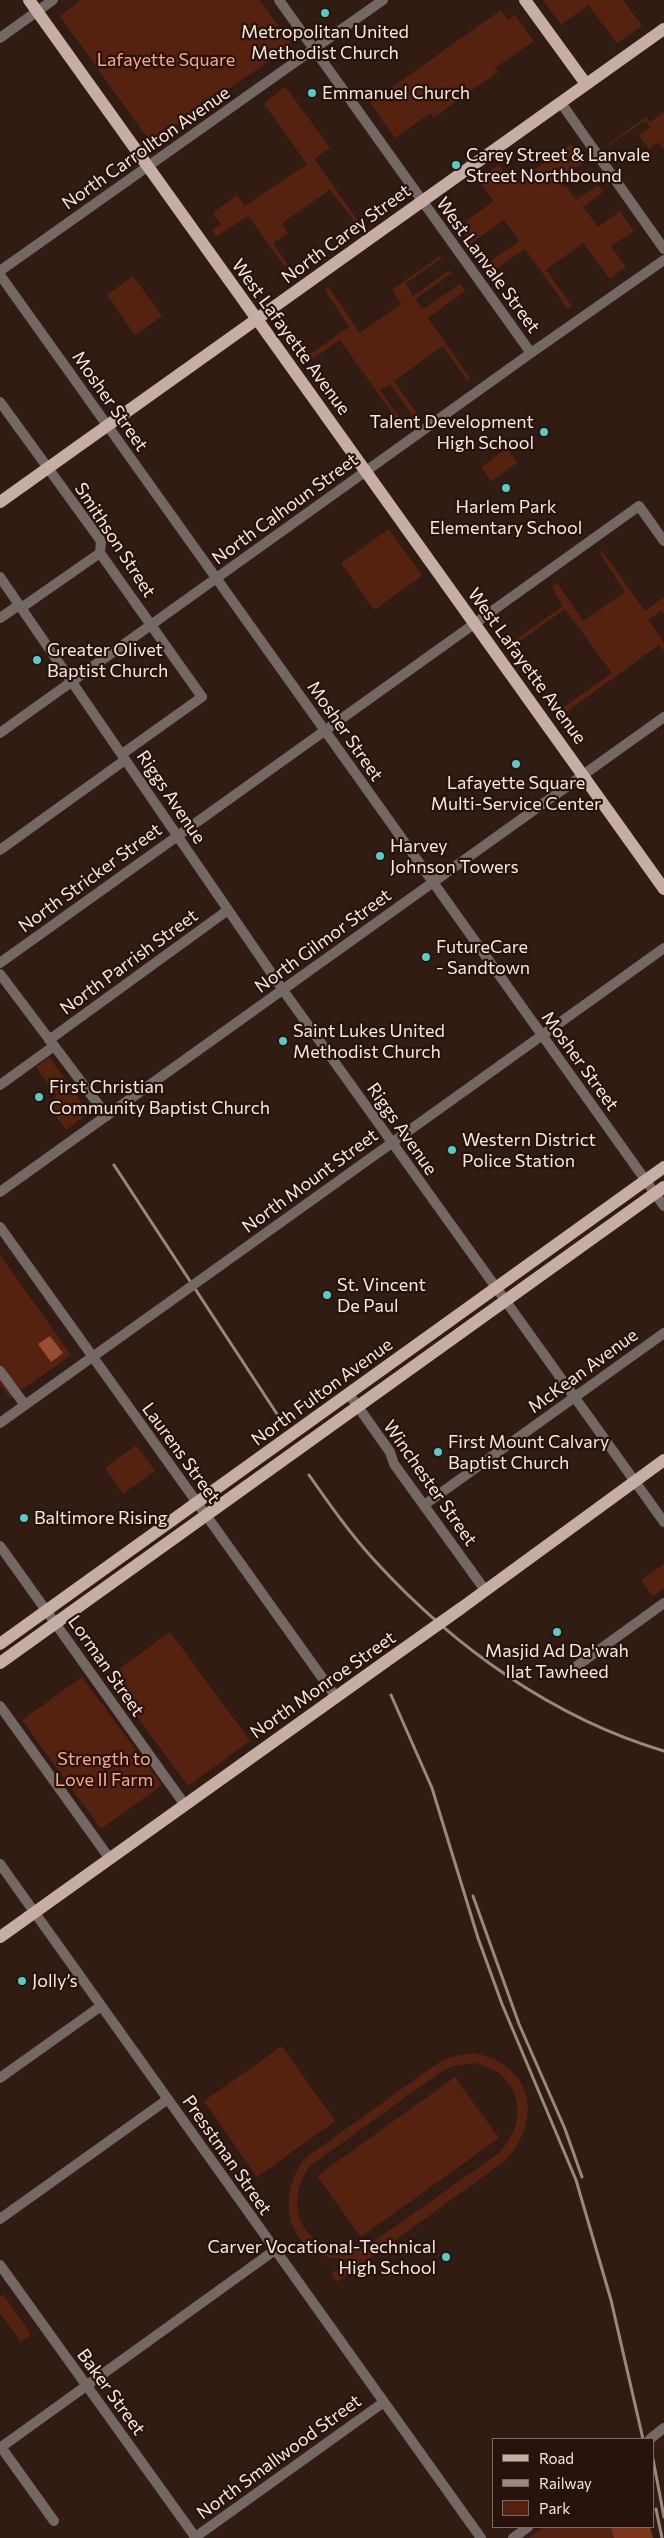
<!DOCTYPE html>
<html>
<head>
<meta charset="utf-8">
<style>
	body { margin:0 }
	#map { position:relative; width:664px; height:2538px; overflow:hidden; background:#311c14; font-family:Commissioner,sans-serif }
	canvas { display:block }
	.legend { position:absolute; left:492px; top:2438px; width:162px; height:90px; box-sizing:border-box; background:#27130b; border:1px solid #7a6861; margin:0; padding:6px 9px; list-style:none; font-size:15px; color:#f6e7e1 }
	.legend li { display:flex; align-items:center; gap:10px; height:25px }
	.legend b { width:25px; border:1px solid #7a6861 }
</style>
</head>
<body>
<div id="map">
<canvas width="664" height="2538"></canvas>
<ul class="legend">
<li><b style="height:6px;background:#c7aea5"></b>Road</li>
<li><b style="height:6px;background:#998780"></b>Railway</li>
<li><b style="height:14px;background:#54220f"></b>Park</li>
</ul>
</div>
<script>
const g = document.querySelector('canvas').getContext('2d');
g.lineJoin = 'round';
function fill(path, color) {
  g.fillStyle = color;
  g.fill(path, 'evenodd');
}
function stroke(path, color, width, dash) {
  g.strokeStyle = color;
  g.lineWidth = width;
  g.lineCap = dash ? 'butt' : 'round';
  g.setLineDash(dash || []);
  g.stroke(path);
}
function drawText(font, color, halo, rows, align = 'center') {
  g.font = font + ' Commissioner,sans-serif';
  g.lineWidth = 4.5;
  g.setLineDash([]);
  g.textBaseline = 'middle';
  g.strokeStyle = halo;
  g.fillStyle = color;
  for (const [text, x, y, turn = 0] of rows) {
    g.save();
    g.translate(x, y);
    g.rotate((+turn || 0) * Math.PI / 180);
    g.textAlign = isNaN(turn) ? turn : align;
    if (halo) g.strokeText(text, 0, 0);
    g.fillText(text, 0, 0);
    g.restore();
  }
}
const green = new Path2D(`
	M81,0H260L292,45L151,143L60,16Z
	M543,0H623L642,26L617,43L588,5L561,25Z
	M501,10L508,20L515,15L534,41L495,68L498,72L434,117L430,113L395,138L370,103Z
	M285,86L330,148L314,159L361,225L358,226L330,190L282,223L288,233L273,243L294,274L291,275L248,216L219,235L216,236L212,230L221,224L213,213L237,195L245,206L307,164L264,104Z
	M664,112V150L659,142L649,149L639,135L650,127L646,120L608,146L607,145L646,117L650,122Z
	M571,144L582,163L559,181L564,187L566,186L576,200L598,185L603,192L583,207L598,227L620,211L634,231L611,246L626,267L610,279L583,243L546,270L572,306L568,309L525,249L490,273L485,265L519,241L504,220L470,244L464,233L471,228L466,221L494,201L478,179L499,165L513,185Z
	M440,256L442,258L406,283L413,296L450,270L452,273L415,299L423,309L460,284L465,291L428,318L470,378L467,380L443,346L394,381L418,415L414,418L390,384L380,390L405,426L402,427L340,340L306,363L303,359L349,327L325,290L328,287L360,333L401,304L392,290Z
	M133,276L162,316L135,335L107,295Z
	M507,448L517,463L491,481L481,467Z
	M389,529L422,576L374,610L341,563Z
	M602,551L645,611L664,597V614L661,611L648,620L664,643V651L659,645L559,717L557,712L612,673L565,609L510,648L508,645L563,606L552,587L557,583L583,621L625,592L600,554Z
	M49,1057L89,1113L66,1130L47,1104L57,1096L36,1067Z
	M0,1255L71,1355L10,1398L0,1384Z
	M136,1445L155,1471L123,1494L105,1468Z
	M664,1564V1588L653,1596L641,1580Z
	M170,1632L250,1741L188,1786L108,1677Z
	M82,1677L162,1785L101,1829L22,1720Z
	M282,2046L335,2121L257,2177L204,2101Z
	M474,2053C533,2065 544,2119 505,2161L337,2282L331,2274L350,2260C340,2259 329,2259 319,2254C281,2233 282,2191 304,2159L438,2063L450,2057ZM473,2063C521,2071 531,2120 499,2153L366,2247C312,2262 277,2212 310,2166L442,2071L453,2066Z
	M455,2077L499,2138L361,2237L317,2176Z
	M3,2294L31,2334L21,2342L0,2313V2296Z
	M544,2527H634L636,2538H528Z`);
const forest = new Path2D(`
	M611,2527H650L653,2538H614Z`);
const water = new Path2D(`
	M50,1336L63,1353L51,1362L38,1344Z`);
const minor = new Path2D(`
	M279,0L531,353
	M0,38L53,0
	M561,103L664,249
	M0,271L383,0
	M0,275L664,1206
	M0,402L101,541L100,553L202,697L122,754
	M0,577L283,990L664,1522
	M21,608L100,553
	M0,618L19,605
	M0,733L531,353L664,260
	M0,850L125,760
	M0,963L639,506L664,541
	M0,974L107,1116
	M49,1040L228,910
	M0,1085L54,1046
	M0,1192L664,717
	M0,1227L336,1697
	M217,1268L664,948
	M0,1371L25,1405
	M349,1394L390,1452L394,1464L485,1590
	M0,1423L154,1313
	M424,1505L664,1333
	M0,1546L185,1805
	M567,1673L664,1603
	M0,1706L110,1859
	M0,1864L481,2538
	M0,2078L101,2006
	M0,2219L168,2099
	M0,2265L196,2538
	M650,2439L664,2428
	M1,2447L54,2521
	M0,2448L275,2250
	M194,2538L384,2402
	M513,2538L528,2527`);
const major = new Path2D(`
	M29,0L664,889
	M525,0L586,84
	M0,502L664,29
	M460,1609L664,1460
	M0,1644L664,1167
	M0,1663L664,1187
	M0,1937L385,1662`);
const rail = new Path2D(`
	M114,1165L277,1414
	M309,1475C330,1505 351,1535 376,1562C454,1647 553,1718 664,1751
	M391,1695L432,1788L478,1938L502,2004L576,2180L611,2300L643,2439
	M473,1896L519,2024L565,2129L582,2177
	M653,2459L664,2517
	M656,2509L662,2538`);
const minorBridge = new Path2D(`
	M154,1313L217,1268`);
const majorBridge = new Path2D(`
	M385,1662L460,1609`);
const markers = [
	[325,13,5,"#54cdc7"],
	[312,93,5,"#54cdc7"],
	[456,165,5,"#54cdc7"],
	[544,432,5,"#54cdc7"],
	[506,488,5,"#54cdc7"],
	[37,660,5,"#54cdc7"],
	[516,764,5,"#54cdc7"],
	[380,856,5,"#54cdc7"],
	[426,957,5,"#54cdc7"],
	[283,1041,5,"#54cdc7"],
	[39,1097,5,"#54cdc7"],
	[452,1150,5,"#54cdc7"],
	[327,1295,5,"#54cdc7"],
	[438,1452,5,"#54cdc7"],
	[24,1518,5,"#54cdc7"],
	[557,1632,5,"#54cdc7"],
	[22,1981,5,"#54cdc7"],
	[446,2257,5,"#54cdc7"]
];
const poiNames = [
	["Metropolitan United",325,32,"center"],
	["Methodist Church",325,53,"center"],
	["Emmanuel Church",322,93],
	["Carey Street & Lanvale",466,155],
	["Street Northbound",466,176],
	["Talent Development",534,422,"right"],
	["High School",534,443,"right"],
	["Harlem Park",506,507,"center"],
	["Elementary School",506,528,"center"],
	["Greater Olivet",47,650],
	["Baptist Church",47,671],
	["Lafayette Square",516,783,"center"],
	["Multi-Service Center",516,804,"center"],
	["Harvey",390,846],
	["Johnson Towers",390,867],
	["FutureCare",436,947],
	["- Sandtown",436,968],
	["Saint Lukes United",293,1031],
	["Methodist Church",293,1052],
	["First Christian",49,1087],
	["Community Baptist Church",49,1108],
	["Western District",462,1140],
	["Police Station",462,1161],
	["St. Vincent",337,1285],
	["De Paul",337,1306],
	["First Mount Calvary",448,1442],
	["Baptist Church",448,1463],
	["Baltimore Rising",34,1518],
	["Masjid Ad Da'wah",557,1651,"center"],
	["Ilat Tawheed",557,1672,"center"],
	["Jolly’s",32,1981],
	["Carver Vocational-Technical",436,2247,"right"],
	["High School",436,2268,"right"]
];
const parkNames = [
	["Lafayette Square",166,60],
	["Strength to",104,1759],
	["Love II Farm",104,1780]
];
const streetNames = [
	["North Carrollton Avenue",146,148,-35],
	["North Carey Street",346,234,-36],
	["West Lanvale Street",488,265,54],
	["West Lafayette Avenue",291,337,54],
	["Mosher Street",110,401,55],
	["North Calhoun Street",285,509,-36],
	["Smithson Street",115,540,57],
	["West Lafayette Avenue",527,666,54],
	["Mosher Street",345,731,55],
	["Riggs Avenue",171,797,56],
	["North Stricker Street",90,878,-36],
	["North Gilmor Street",323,941,-36],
	["North Parrish Street",129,962,-36],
	["Mosher Street",580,1061,54],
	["Riggs Avenue",402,1129,55],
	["North Mount Street",310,1181,-36],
	["McKean Avenue",583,1371,-36],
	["North Fulton Avenue",322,1392,-36],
	["Laurens Street",181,1453,54],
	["Winchester Street",430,1483,55],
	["Lorman Street",106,1666,55],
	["North Monroe Street",323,1685,-35],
	["Presstman Street",227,2155,55],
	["Baker Street",111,2392,54],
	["North Smallwood Street",279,2457,-36]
];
fill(green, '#54220f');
fill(forest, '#7d3519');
fill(water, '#994e33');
stroke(minor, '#746864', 10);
stroke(major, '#c7aea5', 12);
stroke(rail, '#998780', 3);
stroke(minorBridge, '#746864', 10);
stroke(majorBridge, '#c7aea5', 12);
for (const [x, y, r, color] of markers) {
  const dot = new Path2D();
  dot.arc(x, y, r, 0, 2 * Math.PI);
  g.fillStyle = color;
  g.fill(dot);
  stroke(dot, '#27130b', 2);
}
drawText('18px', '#f6e7e1', '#27130b', poiNames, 'left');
drawText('18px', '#fba587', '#27130b', parkNames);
drawText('18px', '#f6e7e1', '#27130b', streetNames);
</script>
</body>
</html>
